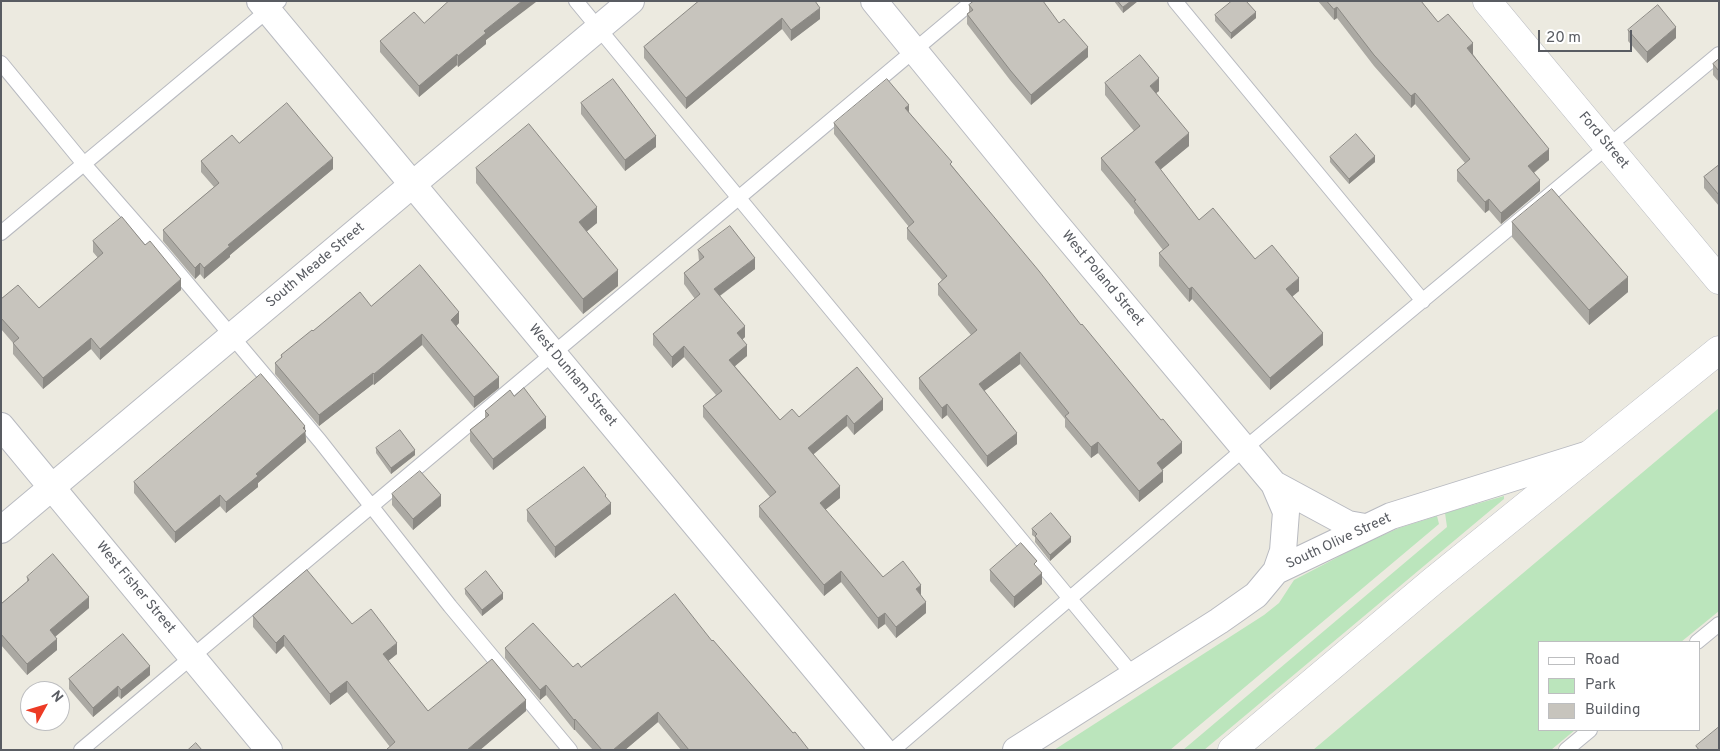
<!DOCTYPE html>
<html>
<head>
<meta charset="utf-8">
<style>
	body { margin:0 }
	#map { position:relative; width:1720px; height:751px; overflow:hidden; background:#eceae0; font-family:Overpass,sans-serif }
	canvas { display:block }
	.frame { position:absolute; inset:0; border:2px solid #595c62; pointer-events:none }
	.legend { position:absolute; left:1538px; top:641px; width:162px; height:90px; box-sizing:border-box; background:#fff; border:1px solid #bdbec0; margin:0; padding:6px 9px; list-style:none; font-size:15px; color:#595c62 }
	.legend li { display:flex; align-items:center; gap:10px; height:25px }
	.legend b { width:25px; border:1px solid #bdbec0 }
	.north { position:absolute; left:20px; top:681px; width:50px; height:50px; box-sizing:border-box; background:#fff; border:1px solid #bdbec0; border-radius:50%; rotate:51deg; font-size:14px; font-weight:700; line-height:20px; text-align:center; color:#595c62 }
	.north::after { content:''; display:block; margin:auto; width:18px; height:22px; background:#ed3b25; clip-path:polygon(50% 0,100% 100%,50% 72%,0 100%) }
	.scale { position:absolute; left:1538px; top:30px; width:94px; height:22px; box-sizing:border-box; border:2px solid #595c62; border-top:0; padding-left:6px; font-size:15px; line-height:18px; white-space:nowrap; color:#595c62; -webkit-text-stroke:4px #fff; paint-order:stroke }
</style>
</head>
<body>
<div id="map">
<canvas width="1720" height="751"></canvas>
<div class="frame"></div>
<ul class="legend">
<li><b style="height:6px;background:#fff"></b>Road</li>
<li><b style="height:14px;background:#bbe5bc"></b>Park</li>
<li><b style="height:14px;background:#c7c4bd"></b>Building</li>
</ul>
<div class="north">N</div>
<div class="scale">20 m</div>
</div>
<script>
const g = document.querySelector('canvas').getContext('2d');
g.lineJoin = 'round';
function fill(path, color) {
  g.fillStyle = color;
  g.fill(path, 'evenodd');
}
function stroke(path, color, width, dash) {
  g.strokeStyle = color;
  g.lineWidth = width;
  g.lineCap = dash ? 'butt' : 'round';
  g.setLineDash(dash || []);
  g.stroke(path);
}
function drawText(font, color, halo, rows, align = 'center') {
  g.font = font + ' Overpass,sans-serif';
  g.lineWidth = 4;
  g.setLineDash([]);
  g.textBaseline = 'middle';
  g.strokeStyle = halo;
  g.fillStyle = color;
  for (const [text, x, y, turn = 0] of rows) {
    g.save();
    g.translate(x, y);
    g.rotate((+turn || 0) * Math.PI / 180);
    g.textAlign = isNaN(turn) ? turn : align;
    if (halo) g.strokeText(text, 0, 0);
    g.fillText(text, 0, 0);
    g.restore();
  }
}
const green = new Path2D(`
	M1719,408V611L1681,642H1539V730H1575L1551,750H1313Z
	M1504,496V499L1204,750H1183L1447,527L1445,513Z
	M1437,516L1439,524L1170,750H1054L1264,615L1279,603L1294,580L1363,544L1399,528Z`);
const service = new Path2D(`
	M576,1L1133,675
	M1175,1L1423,301
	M1,63L84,164L161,252L320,441L450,606L570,750
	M1,233L279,1
	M1697,642L1719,624
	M81,750L973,1
	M893,750L1244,449L1719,54
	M1566,750L1590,730`);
const minor = new Path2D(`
	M260,1L883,750
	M874,1L1047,213L1274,484L1286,512L1283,551L1276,571
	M1,426L269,750
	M1274,484L1348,524L1365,527
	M1,530L631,1
	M1016,750L1219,621L1256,595L1276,571L1391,516L1589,454`);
const tertiary = new Path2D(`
	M1487,1L1719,280
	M1232,750L1433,581L1719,350`);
const wall = new Path2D(`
	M536,1L486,40V44L458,67L457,65L419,97L380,52V41L424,23Z
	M699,1L820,19L791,41L782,29L686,109L644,58V47Z
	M1114,1H1138L1123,13Z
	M1318,1H1421L1438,22L1473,54L1549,160L1534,173L1540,191L1501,224L1489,210L1485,213L1457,181V170L1465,163L1415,104L1411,108L1374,66L1337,18L1334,20Z
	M969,5L1059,23L1088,57L1031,105L1010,80L967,24V14L969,12Z
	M1215,15L1256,18L1231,39L1215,21Z
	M1628,30L1676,38L1647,63L1628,41Z
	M1719,59V82L1713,75V64Z
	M1105,83L1159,91L1156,93L1189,146L1160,170L1199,220L1255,259L1299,291L1292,296L1323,345L1270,390L1192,299L1189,302L1159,266V253L1163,250L1134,213V210L1101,170V158L1134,131L1105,95Z
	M581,103L656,147L625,171L581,114Z
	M909,112L1182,453L1162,470L1163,482L1139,502L1098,453L1091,458L1065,427V419L1020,364L984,391L1017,444L987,467L947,415L942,419L919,389V378L971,335L938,295V284L942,280L907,239V228L909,227L834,134V123Z
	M239,143L333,169L230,255V257L204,279L200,274L195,279L163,241V230L214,187L201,172V161Z
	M1330,157L1375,162L1349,184L1330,162Z
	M1719,165V206L1704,188V177Z
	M476,168L597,223L586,231L618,286L583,314L476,183Z
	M1512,222L1628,292L1589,325L1512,237Z
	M93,241L181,290L100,360L91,349L43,389L13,354V343L1,329V299L39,308L98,258L93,252Z
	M698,250L755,269L720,296L745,337L742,340L747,356L735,366L780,420L883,410L854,435L847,426L813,454L840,498L825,510L883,577L921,595L926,613L896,638L885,624L878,629L841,582L824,596L759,517V506L770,497L703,417V406L716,395L684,357L672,368L653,345V334L695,299L684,284V273L699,261Z
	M371,306L459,323L456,326L499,388L474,408L422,345L374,385L373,384L319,426L275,374V363L281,358V355L313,331Z
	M514,396L546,428L493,470L470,441V430L485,418V411Z
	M305,430L306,442L258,483V487L226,513L220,506L175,543L134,493V482Z
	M376,448L415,455L391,474L376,453Z
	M392,494L441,506L413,530L392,505Z
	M527,510L611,514L555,558L527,521Z
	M1032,529L1071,542L1050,561L1035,542V537L1032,535Z
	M1037,567L1042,584L1014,608L990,581V570Z
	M27,577L89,608L55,637L57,650L27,675L1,645V604L27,582Z
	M465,589L503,599L482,616L465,594Z
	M253,616L352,624L397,654L388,661L428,711H526L480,750H386L390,747L347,692L330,705L284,646L276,654L253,627Z
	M712,641L793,733L809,750H681L658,722L625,750H593L575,730H574L546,695L540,700L505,658V648L573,667H581Z
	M150,675L121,699L118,696L93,717L69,689V679Z`);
const shadedWall = new Path2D(`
	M522,1L536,2L486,40V44L458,67V56L484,31Z
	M1131,1H1138L1123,13V7Z
	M1337,7V18L1334,20V9Z
	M820,8V19L791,41V30Z
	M1256,12V18L1231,39V33Z
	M782,18V29L686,109V98Z
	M1676,27V38L1647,63V52Z
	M1473,43V54L1467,59V48Z
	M1088,47V57L1031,105V95Z
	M457,54V65L419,97V86Z
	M1159,78V91L1150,98V86Z
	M1415,93V104L1411,108V96Z
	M909,105V116L905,108Z
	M1189,133V146L1155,174V162Z
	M656,136V147L625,171V160Z
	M1549,149V160L1528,177V166Z
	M1375,156V162L1349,184V179Z
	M333,158V169L230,255V257L204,279V268L228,245Z
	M1540,180V191L1501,224V213Z
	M1489,199V210L1485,213V202Z
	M597,207V223L579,238V222Z
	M755,258V269L714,300V289Z
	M200,263V274L195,279V268Z
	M618,270V286L583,314V299Z
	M1628,277V292L1589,325V310Z
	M1299,278V291L1286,302V289Z
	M181,279V290L100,360V349Z
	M1192,287V299L1189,302V289Z
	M459,312V323L451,331V320Z
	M745,326V337L737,344V333Z
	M1323,333V345L1270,390V378Z
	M422,334V345L374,385V374Z
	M91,338V349L43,389V378Z
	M747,345V356L729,371V360Z
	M684,346V357L672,368V357Z
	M1020,352V364L979,395V384Z
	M373,373V384L319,426V415Z
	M499,377V388L474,408V397Z
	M883,399V410L854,435V424Z
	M947,404V415L942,419V408Z
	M847,415V426L808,459V448Z
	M546,417V428L493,470V459Z
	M305,426L306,442L258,483V487L226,513V502Z
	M1017,433V444L987,467V456Z
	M1098,442V453L1091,458V447Z
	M1182,442V453L1157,474V463Z
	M415,450V455L391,474V468Z
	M1163,471V482L1139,502V491Z
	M840,486V498L820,514V503Z
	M220,495V506L175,543V532Z
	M441,495V506L413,530V519Z
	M611,503V514L555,558V547Z
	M1071,537V542L1050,561V555Z
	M841,571V582L824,596V585Z
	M1042,573V584L1014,608V597Z
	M921,585V596L916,589Z
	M503,593V599L482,616V610Z
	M89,597V608L50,641V630Z
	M926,602V613L896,638V627Z
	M885,613V624L878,629V618Z
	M284,635V646L276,654V643Z
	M57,639V650L27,675V664Z
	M397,643V654L383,665V654Z
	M150,666V675L121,699V690Z
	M347,681V692L330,705V694Z
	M546,685V695L540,700V690Z
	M118,686V696L93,717V708Z
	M526,700V711L480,750H467Z
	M658,712V722L625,750H613Z
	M575,719V730H574V720Z`);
const building = new Path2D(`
	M449,1H522L484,31L486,33L458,56L457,54L419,86L380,41L414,12L424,23Z
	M699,1H815L820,8L791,30L782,18L686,98L644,47Z
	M974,1H1043L1059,23L1064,19L1088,47L1031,95L1010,70L967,14L973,10L969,5Z
	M1118,1H1131L1123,7Z
	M1232,1H1246L1256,12L1231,33L1215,15Z
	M1327,1H1421L1438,22L1448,14L1473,43L1467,48L1549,149L1528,166L1540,180L1501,213L1489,199L1485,202L1457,170L1470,159L1415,93L1411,96L1374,55L1337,7L1334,9Z
	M1658,5L1676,27L1647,52L1628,30Z
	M1140,55L1159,78L1150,86L1189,133L1155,162L1199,220L1213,208L1255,259L1272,245L1299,278L1286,289L1323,333L1270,378L1192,287L1189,289L1159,253L1169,245L1134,201L1136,200L1101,158L1140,126L1105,83Z
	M1719,59V71L1713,64Z
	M613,79L656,136L625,160L581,103Z
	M887,79L909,105L905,108L952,162L950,164L1039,271L1081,325L1082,324L1161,420L1163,419L1182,442L1157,463L1163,471L1139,491L1098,442L1091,447L1065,416L1069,413L1020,352L979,384L1017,433L987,456L947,404L942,408L919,378L977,330L938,284L947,276L907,228L914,222L834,123Z
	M287,103L333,158L228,245L230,246L204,268L200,263L195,268L163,230L219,183L201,161L232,135L239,143Z
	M529,124L597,207L579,222L618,270L583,299L476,168Z
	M1356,134L1375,156L1349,179L1330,157Z
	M1719,165V195L1704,177Z
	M1552,189L1628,277L1589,310L1512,222Z
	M122,217L145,245L150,241L181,279L100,349L91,338L43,378L13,343L19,338L1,318V299L18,285L39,308L103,253L93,241Z
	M730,226L755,258L714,289L745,326L737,333L747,345L729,360L780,420L792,409L799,417L857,367L883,399L854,424L847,415L808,448L840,486L820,503L883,577L903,561L921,585L916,589L926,602L896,627L885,613L878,618L841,571L824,585L759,506L776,492L703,406L722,391L684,346L672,357L653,334L700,294L684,273L704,257L698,250Z
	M420,265L459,312L451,320L499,377L474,397L422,334L374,374L373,373L319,415L275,363L282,357L281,355L312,330L313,331L360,292L371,306Z
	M261,374L305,426L303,428L306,431L256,474L258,476L226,502L220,495L175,532L134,482Z
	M524,388L546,417L493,459L470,430L489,415L485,411L510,390L514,396Z
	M400,430L415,450L391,468L376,448Z
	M584,467L606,495L605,496L611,503L555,547L527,510Z
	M420,471L441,495L413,519L392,494Z
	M1051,513L1071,537L1050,555L1035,536L1037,534L1032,529Z
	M1021,543L1037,561L1034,564L1042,573L1014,597L990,570Z
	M53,554L89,597L50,630L57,639L27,664L1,634V604L29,580L27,577Z
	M307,570L352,624L371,609L397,643L383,654L428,711L492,659L526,700L467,750H386L395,742L347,681L330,694L284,635L276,643L253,616Z
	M486,571L503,593L482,610L465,589Z
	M675,594L712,641L713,640L793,733L795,732L809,750H689L658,712L613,750H602L575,719L574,720L546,685L540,690L505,648L533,623L573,667L578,663L581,667Z
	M123,634L150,666L121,690L118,686L93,708L69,679Z
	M1719,727V750H1699L1696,746Z
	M196,743L202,750H188Z`);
const streetNames = [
	["Ford Street",1603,141,50],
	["South Meade Street",316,266,-40],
	["West Poland Street",1102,279,50],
	["West Dunham Street",572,376,50],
	["South Olive Street",1339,542,-25],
	["West Fisher Street",135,588,50]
];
fill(green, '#bbe5bc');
stroke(service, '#b8bac0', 16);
stroke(minor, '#b8bac0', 28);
stroke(tertiary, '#b8bac0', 29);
stroke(service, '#fff', 14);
stroke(minor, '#fff', 26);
stroke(tertiary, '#fff', 28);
fill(wall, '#aba9a3');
fill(shadedWall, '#8b8984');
fill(building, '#c7c4bd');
stroke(building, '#8b8984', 1);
drawText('14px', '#595c62', '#fff', streetNames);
</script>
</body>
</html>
